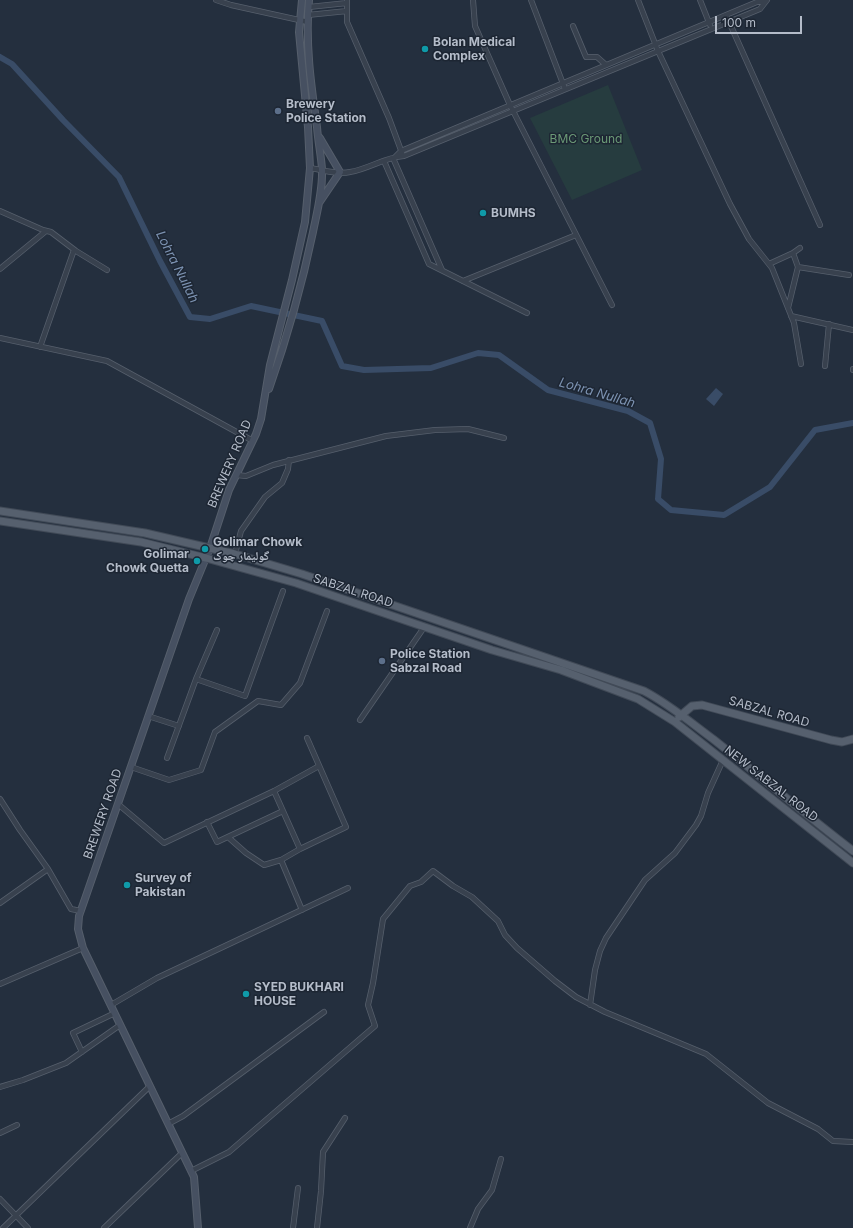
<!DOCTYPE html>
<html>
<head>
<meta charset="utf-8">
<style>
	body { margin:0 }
	#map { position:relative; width:853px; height:1228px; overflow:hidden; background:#242f3e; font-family:Inter,sans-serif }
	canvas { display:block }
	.scale { position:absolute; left:715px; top:16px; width:87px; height:18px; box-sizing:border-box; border:2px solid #b4bcc9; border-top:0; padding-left:5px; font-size:12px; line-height:14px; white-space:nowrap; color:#b4bcc9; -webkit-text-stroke:3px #1d2633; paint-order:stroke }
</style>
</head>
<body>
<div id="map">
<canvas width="853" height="1228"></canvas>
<div class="scale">100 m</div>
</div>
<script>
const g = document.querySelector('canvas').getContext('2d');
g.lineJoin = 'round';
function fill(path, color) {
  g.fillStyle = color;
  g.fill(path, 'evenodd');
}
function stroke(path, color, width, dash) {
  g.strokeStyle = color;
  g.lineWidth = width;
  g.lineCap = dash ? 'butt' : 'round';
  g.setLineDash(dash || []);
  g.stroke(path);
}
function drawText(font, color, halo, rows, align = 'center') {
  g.font = font + ' Inter,"Noto Naskh Arabic",sans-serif';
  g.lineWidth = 3;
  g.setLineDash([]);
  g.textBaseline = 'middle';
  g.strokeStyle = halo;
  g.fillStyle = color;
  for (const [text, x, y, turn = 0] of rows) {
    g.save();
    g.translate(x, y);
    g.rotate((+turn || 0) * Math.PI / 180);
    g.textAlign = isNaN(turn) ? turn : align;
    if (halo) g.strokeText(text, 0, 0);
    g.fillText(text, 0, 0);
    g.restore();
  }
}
const green = new Path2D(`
	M608,85L642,170L572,200L530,118Z`);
const water = new Path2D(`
	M716,388L723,394L714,406L706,399Z`);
const canal = new Path2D(`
	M0,57L12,64L63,120L119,177L160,261L190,317L210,319L251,306L322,321L342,366L364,370L431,368L478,353L499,355L548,390L628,411L650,423L661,459L658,499L671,510L724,515L770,487L815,430L853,423`);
const minor = new Path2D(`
	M216,0L231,5L308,22
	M347,0V22L389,118L402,153
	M473,0L475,26L510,105L612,305
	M531,0L565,89
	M638,0L658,51L730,204L749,239L772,268L794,323L801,364
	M700,0L710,25
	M309,7L347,3
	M308,15L347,11
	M726,15L820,225
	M573,26L586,57H597L606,65
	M395,157L401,151L757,2L766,1
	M393,158L442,270
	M384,161L429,264L527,313
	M310,168C323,170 338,175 350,172C369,169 385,157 404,156L760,9L767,0
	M0,211L43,230L51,232L76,251L107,270
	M769,264L793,253L800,248
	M798,267L849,275
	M0,269L46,231
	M463,281L576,235
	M788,308L798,267L793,253
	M791,316L853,330
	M0,338L107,361L253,441
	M40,347L74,250
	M825,366L829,324
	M853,370V369
	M236,475L246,476L273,465L386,436L435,430L468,429L504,438
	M235,554L241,531L265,497L282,483L288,469L289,460
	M196,679L245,696L283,591
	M148,716L179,726
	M360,720L425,626
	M167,758L196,679L217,630
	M131,767L169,780L201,770L215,732L258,701L281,705L300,683L327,611
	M274,791L300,849
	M0,799L20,830L48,869L71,909L81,911
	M118,804L164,843L274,791L319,766
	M207,822L217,842L283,811
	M228,837L246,853L264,865L281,860L300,849L346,827L307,738
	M281,860L302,910
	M0,903L48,869
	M0,984L83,948
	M111,1005L157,978L348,888
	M590,1005L595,970L600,951L606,938L645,880L675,853L696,825L701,816L708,793L723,760
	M82,1052L73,1033L115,1013
	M0,1087L23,1080L66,1063L120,1025
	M168,1124L183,1116L324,1012
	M0,1133L17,1125
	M191,1171L229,1152L375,1026L368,1005L373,983L383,919L410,886L421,882L433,871L453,886L472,897L498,921L505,935L517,948L555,981L576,997L605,1012L706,1054L768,1103L818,1129L833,1141L853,1142
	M0,1199L28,1228
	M3,1228L150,1086
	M104,1228L182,1153
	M293,1228L298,1188
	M317,1228L321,1191L323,1152L345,1118
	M470,1228L478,1209L492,1190L501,1159`);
const secondary = new Path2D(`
	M319,203L340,172L320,138
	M269,389C287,338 302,285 313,232C317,212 323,190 322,169C321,155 318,141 317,127C311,85 305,42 309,0
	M198,1228L194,1177L83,948L78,929L79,916L189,599L210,548L229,490L256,434L261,419L270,365L292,280L305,222L310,168L308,127L299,32L302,0`);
const primary = new Path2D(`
	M0,511L145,533L235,554L302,574L644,691C669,704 690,722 713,739C760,776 806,815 853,851
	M0,521L141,542L206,558L296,583L492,650L561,670L638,699L675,722L853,863
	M679,717L692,706L702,705L831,740L842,742L853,739`);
const markers = [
	[425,49,4,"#0f9aa8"],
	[278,111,4,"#5c6f8a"],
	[483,213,4,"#0f9aa8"],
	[205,549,4,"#0f9aa8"],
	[197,561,4,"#0f9aa8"],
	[382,661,4,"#5c6f8a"],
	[127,885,4,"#0f9aa8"],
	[246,994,4,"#0f9aa8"]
];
const poiNames = [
	["Bolan Medical",433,42],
	["Complex",433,56],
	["Brewery",286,104],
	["Police Station",286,118],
	["BUMHS",491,213],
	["Golimar Chowk",213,542],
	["گولیمار چوک",213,556],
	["Golimar",189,554,"right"],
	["Chowk Quetta",189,568,"right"],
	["Police Station",390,654],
	["Sabzal Road",390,668],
	["Survey of",135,878],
	["Pakistan",135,892],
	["SYED BUKHARI",254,987],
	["HOUSE",254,1001]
];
const parkNames = [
	["BMC Ground",586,139]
];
const streetNames = [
	["BREWERY ROAD",230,464,-67],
	["SABZAL ROAD",353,591,18],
	["SABZAL ROAD",769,712,16],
	["NEW SABZAL ROAD",771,784,38],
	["BREWERY ROAD",103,814,-71]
];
const waterNames = [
	["Lohra Nullah",177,267,63],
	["Lohra Nullah",597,393,16]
];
fill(green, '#263c3f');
fill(water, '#394c67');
stroke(canal, '#394c67', 6);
stroke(minor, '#565f6c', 6);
stroke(secondary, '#565f6c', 8);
stroke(primary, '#414a57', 9);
stroke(minor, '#38414e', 4.5);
stroke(secondary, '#465061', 6);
stroke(primary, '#56606e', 7);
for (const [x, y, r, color] of markers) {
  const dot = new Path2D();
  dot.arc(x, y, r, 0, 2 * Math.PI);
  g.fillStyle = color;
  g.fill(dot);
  stroke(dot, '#1d2633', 1.5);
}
drawText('bold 12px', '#b4bcc9', '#1d2633', poiNames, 'left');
drawText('12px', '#6b9a76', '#1d2633', parkNames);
drawText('12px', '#b4bcc9', '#1d2633', streetNames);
drawText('italic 13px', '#7c92b1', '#1d2633', waterNames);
</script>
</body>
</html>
